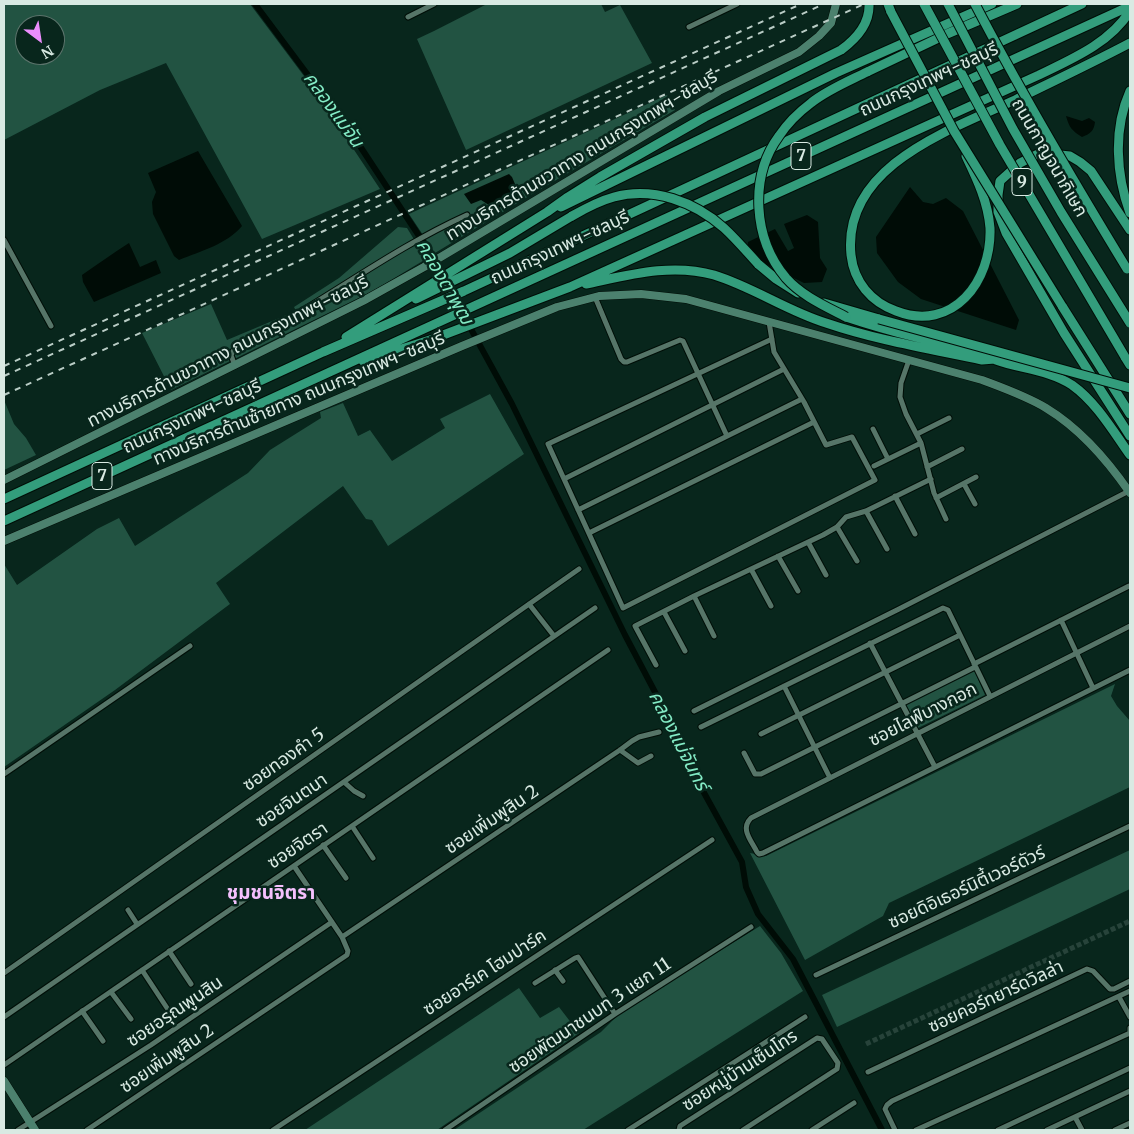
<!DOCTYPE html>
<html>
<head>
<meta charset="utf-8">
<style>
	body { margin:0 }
	#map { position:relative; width:1134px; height:1134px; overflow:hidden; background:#08261c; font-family:Merriweather,serif }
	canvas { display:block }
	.frame { position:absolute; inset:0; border:5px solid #d9eae3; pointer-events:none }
	.north { position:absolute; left:15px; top:15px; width:50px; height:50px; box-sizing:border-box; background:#08261c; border:1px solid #5c746c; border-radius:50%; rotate:149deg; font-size:14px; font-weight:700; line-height:20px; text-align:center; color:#d9eae3 }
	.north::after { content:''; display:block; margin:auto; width:18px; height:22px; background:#eb8dfc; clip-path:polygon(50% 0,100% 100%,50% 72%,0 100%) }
</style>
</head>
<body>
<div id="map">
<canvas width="1134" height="1134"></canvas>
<div class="frame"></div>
<div class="north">N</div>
</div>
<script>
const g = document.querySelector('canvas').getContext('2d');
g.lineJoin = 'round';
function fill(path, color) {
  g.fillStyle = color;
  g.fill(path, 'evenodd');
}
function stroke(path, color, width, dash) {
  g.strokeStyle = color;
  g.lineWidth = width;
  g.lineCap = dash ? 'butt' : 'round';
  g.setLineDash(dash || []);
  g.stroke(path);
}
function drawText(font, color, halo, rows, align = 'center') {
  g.font = font + ' Merriweather,"Noto Sans Thai",serif';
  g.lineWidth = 5;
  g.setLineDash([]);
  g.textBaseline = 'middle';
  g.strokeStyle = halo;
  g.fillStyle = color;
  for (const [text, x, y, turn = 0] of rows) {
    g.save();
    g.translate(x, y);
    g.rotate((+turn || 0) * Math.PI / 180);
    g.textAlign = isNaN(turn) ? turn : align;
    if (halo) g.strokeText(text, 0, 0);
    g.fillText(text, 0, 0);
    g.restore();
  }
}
const green = new Path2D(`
	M4,4H250L313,88L380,189L262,239L166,63L100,90L4,140ZM25,25H55V55H25Z
	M487,4H601L605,12L620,5L652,63L466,150L417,39L434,31Z
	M667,95L675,110L529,196L435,253L409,214Z
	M398,227L407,228L426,259L373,291L171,390L142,333L211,304L227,340L296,311L294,307L339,278Z
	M490,394L524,454L388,546L372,520L366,519L343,486L216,583L230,604L115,690L4,767V564L17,585L97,529L119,518L135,546L248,473L270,450L321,418L320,412L343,403L358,436L370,430L392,461L445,428L440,419Z
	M4,400L14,424L26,438L36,455L4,470Z
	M974,670L985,695L918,728L906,704Z
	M1115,684L1111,696L1117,706L1130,721V787L889,903L883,916L805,960L750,853L766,856Z
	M1130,850V889L837,1027L822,995Z
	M760,926L781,953L803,991L583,1130H454L601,1032L621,1012Z
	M519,988L540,1018L559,1007L579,1033L437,1130H305Z`);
const water = new Path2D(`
	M1066,116L1082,121L1089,118L1095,122C1094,131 1090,134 1082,137C1072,131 1069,127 1066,116Z
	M198,151L242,226C227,244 201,251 179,260L174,256L153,214L152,202L156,192L148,173Z
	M509,174L512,177L520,196L507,205L495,209L481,200L471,204L464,194Z
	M910,187L923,202L933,204L946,198L963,211L1019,320L1016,330L921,299L898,282L877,253L876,237Z
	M807,215L818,222L820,258L827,269L822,282L804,283L747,255L748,242L775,229L788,251L794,248L784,224Z
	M129,243L140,267L156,260L161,273L94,302L83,282L82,275C98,264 113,253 129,243Z`);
const canal = new Path2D(`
	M255,4L352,134L425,245L512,404L625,635L676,732L691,769L742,862L746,887L758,914L793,959L882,1130`);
const streetTunnel = new Path2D(`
	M866,1044L1130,921`);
const street = new Path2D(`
	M408,17L434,4
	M689,27L737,4
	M4,240L51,326
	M595,297L621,359L624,362H627L680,340L683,341L727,436
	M769,322L774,352L804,402L826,445L852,437L875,480L623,608L548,444L772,339
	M909,360L901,383L900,397L906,414L921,443L934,493L946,519
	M235,366L231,355L235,348C315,309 385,252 467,215
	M873,429L888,459
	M917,434L949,418
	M874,466L921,443
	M927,467L962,449
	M564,479L784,369
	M964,484L975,504
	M895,496L915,534
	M936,498L976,477
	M578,510L802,399
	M866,511L887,549
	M837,527L857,561
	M589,533L814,422
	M808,542L826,575
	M778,556L798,591
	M751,569L771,606
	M694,596L714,636
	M529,604L554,636
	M664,612L685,651
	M1061,620L1093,688
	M1130,626L751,818C740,829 751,840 757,852L759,854L763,853L1130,670
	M870,643L935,767
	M974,664L1129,586
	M656,665L635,626L694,596L823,535L837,527L846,517L866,511L931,479
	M784,686L830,778
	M694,711L899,609L1129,491
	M701,727L943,608L948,610L990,696
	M761,734L960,635
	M620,750L638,763L651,756
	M744,753L755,774H761L975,667
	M4,774L190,646
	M344,782L354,791L363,796
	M352,826L373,858
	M323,845L346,878
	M128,910L137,924
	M342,937L620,750L632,741L639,737L659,732
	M169,951L191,984
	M142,970L167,1008
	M555,970L563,981
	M4,973L579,569
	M816,975L1130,826
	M535,983L575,958L578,957L615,1014
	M111,992L131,1019
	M1119,997L1130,1017
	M82,1011L103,1041
	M4,1017L595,608
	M4,1065L608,650
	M868,1072L1087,969L1093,971L1110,989H1114L1130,981
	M1075,1117L1082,1130
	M18,1130L151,1045L332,922
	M87,1130L347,955L348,951L342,937L294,866
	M273,1130L712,840
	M445,1130L615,1014L751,927
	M628,1130L805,1017
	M679,1130L680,1126L817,1038L822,1039L838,1063L837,1069L743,1130
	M812,1130L854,1103
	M895,1130L885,1109L887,1105L892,1101L1130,991
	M916,1130L1130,1033V1028
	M998,1130L1130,1068
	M1047,1130L1130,1091
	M1115,1130L1130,1123`);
const secondary = new Path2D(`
	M4,480L363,301L424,267L719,91L799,52L819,36L831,23L836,4
	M4,541L462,346L557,307L599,296L641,294L686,299L982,380C1003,388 1026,396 1046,408C1079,428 1108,461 1130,493
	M4,1081L35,1130`);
const highway = new Path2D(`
	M888,4L891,12
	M867,72L947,34L1017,4
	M1130,91C1113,129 1116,175 1130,213
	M966,156C977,179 988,202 990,228C992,281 953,333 896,311C871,302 854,282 851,255C842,166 950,130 1015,100C1054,81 1092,63 1130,43
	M561,207L836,73L992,4
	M1130,230L1091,171L1080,162L1070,156L1040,153L1020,163L1000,181L998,195V212L1006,233L1064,333L1130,436
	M758,264L776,279L798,293
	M586,284C629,275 671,263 714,275C753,287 787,311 826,323C876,340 930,349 982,360L995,359
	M416,299L510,253L572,216
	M824,303L879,319
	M1062,306L1130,414
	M846,317C870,325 895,332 919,338C941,343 965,346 986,355C989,356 993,359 996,360C1021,369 1049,370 1072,385C1096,402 1113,431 1130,455
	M346,337L547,212L568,197L600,177L705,117L841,50C856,39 870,24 869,4
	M1125,357L1130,365
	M363,361L430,340L570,287L1039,75C1072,59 1110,43 1130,11
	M4,499L323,352L464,291L1082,4
	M4,521L1130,6`);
const rail = new Path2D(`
	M4,366L801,4
	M4,376L824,4
	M4,395L864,4`);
const highwayBridge = new Path2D(`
	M924,4L1000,145L1125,357
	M948,4L1013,129L1061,212L1130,323
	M975,4C1022,94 1074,182 1127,269
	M891,12L954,131L1062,306
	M572,216C586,208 599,201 614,197C653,186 695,202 724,228C736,239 747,252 758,264
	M846,317C825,306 802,296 786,278C753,239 749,177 779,136C787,124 799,112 811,103C827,90 849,81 867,72
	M879,319L1130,388`);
const shields = [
	[801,156,20],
	[1022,182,20],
	[102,476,20]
];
const shieldNames = [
	["7",801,156],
	["9",1022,182],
	["7",102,476]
];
const streetNames = [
	["ถนนกรุงเทพฯ-ชลบุรี",929,80,-25],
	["ทางบริการด้านขวาทาง ถนนกรุงเทพฯ-ชลบุรี",582,156,-31],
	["ถนนกาญจนาภิเษก",1049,158,60],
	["ถนนกรุงเทพฯ-ชลบุรี",560,248,-25],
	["ทางบริการด้านขวาทาง ถนนกรุงเทพฯ-ชลบุรี",228,352,-27],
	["ทางบริการด้านซ้ายทาง ถนนกรุงเทพฯ-ชลบุรี",299,399,-23],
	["ถนนกรุงเทพฯ-ชลบุรี",192,417,-25],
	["ซอยไลฟ์บางกอก",923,715,-27],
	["ซอยทองคำ 5",284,760,-35],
	["ซอยจินตนา",292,801,-34],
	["ซอยเพิ่มพูสิน 2",492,820,-34],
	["ซอยจิตรา",298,846,-34],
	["ซอยดิอิเธอร์นิตี้เวอร์ดัวร์",967,888,-25],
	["ซอยอาร์เค โฮมปาร์ค",485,973,-33],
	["ซอยคอร์ทยาร์ดวิลล่า",996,997,-25],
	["ซอยอรุณพูนสิน",175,1012,-34],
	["ซอยพัฒนาชนบท 3 แยก 11",590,1016,-34],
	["ซอยเพิ่มพูสิน 2",167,1059,-34],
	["ซอยหมู่บ้านเซ็นโทร",740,1071,-33]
];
const waterNames = [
	["คลองแม่จัน",333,110,54],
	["คลองตาพุฒ",444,282,60],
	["คลองแม่จันทร์",678,741,63]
];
const neighbourhoodNames = [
	["ชุมชนจิตรา",271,894]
];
fill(green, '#225342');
fill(water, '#000c06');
stroke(canal, '#000c06', 6);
stroke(streetTunnel, '#27433a', 5, [5, 2.5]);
stroke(street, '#000e07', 7);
stroke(secondary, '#000e07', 9);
stroke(highway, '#000e07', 11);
stroke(street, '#567568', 5);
stroke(secondary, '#4c816e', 8);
stroke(highway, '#339d7c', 9);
stroke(rail, '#b9ccc5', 2, [6, 6]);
stroke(highwayBridge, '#000e07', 11, []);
stroke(highwayBridge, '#339d7c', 9);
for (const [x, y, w] of shields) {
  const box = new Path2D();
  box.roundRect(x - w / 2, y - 13.5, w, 27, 4);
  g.fillStyle = '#08261c';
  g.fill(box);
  stroke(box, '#d9eae3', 1);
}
drawText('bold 16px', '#d9eae3', null, shieldNames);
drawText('18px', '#d9eae3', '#08261c', streetNames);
drawText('italic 19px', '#84ecc6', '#08261c', waterNames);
drawText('bold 19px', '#f4c0fd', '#08261c', neighbourhoodNames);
</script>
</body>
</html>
